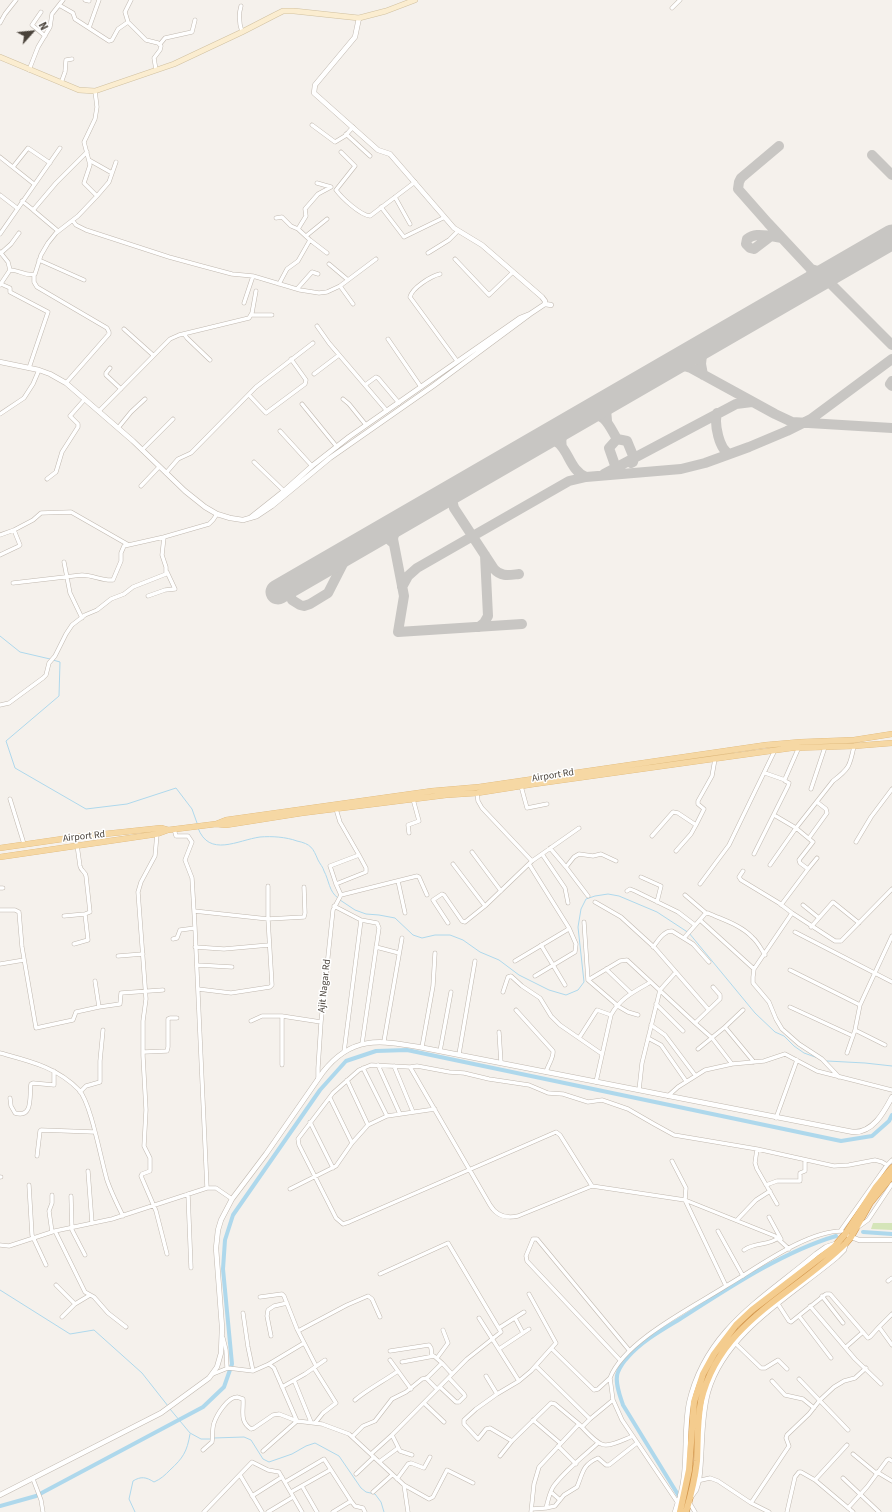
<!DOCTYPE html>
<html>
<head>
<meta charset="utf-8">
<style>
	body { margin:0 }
	#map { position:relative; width:892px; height:1512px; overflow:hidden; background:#f5f1ec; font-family:"Source Sans 3",sans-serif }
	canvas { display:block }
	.north { position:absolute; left:12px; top:12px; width:40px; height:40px; -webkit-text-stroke:3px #fff; paint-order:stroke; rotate:63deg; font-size:11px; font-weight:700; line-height:16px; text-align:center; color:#49423a }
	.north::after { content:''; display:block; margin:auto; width:14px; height:18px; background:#49423a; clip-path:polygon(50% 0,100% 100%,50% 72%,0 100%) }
</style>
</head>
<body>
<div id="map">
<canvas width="892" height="1512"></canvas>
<div class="north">N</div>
</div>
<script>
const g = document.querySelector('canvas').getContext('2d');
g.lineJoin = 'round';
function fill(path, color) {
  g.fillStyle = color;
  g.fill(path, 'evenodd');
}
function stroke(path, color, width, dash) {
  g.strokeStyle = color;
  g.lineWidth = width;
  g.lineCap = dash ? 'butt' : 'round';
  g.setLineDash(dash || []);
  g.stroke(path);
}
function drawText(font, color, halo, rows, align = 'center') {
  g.font = font + ' "Source Sans 3",sans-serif';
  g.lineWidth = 3;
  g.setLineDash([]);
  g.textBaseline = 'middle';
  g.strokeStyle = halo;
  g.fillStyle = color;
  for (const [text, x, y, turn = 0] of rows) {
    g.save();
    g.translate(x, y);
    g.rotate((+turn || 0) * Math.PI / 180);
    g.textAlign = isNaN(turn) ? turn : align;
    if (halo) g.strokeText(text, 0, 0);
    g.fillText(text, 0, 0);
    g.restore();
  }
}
const green = new Path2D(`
	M873,1223H892V1230L871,1229Z`);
const stream = new Path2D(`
	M0,636L20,652L50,659
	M53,660L60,662L59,696L6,741L15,768L86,809L127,804L176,788L192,809L197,823
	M198,828C209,858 238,840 260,837C272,836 286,837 297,841C311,844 313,848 318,860C320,864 323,867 324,871C329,880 329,892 338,898
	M340,900L355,910L366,914L379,915L395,918L413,935L422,938L435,935H450L463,940L480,952L499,960L519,975L549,990L566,995L578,990L584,982L578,927L581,909L586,899L595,896L608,894L619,896L657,912L689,933L755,1013L775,1032L784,1036L794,1046L804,1053L818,1058
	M827,1061L865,1063L892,1066
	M0,1290L70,1334L94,1330L142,1373L168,1406
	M170,1409L190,1433L201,1439H211
	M214,1438L244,1437L251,1440L263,1459L269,1462L292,1454L306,1446L315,1443L339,1456L361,1488L366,1492L375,1494L381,1502L384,1512
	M135,1512L129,1499L133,1481C141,1476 146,1477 154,1482C161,1479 165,1475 170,1470C183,1458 187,1452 190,1434`);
const canal = new Path2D(`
	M863,1232L892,1234
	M0,1506L36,1496L203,1407L224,1387L232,1364L223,1269L225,1240L233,1215L320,1090L346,1061L376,1051L407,1050L841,1141L872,1136L889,1121L892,1115
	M688,1511L623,1405C620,1396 614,1381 618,1372C620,1367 624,1361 628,1357C642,1341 662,1330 680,1319C727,1289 782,1252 836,1236`);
const taxiway = new Path2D(`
	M779,146L741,178L739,182L738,189L768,223L811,269L828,274
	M872,155L892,175
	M771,236L754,249L750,248L746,244L747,239C755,233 762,235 771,236L782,238
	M828,273V278L830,283L892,345
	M808,285L812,278L811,269
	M703,346L701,364L703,375
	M673,363L691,368L775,414L792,422L892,428
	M892,381L890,384L892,386
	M587,413C606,414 608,424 617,439L627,441L634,458L633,462L631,463
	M717,413C714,424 719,450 730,454
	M607,421L606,409L611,399
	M544,438C570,439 565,468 586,477L681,469L705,463L749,447L787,431L811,419L892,359
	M562,447C560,438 562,432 567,425
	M616,468L609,448L617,439
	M604,474L736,404L752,402
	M454,490L452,500L454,508L494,569C501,577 509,575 519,574
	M400,521L395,530L393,539L404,596L398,632L522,624
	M378,534L385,536L393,543
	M321,567L298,576L291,582L289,590L292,600L300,605L304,606L310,604L328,593L350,550
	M402,587L408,576L417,568L569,481L586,477
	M479,627L484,623L488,616L485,555`);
const runway = new Path2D(`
	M278,592L892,237`);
const minor = new Path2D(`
	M85,0L89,1
	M131,0L125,12L128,22L146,40L158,43L161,46L160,50L154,58L156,70
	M59,5L73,13L75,19L109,41L112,40L118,29L128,22
	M241,6C238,16 239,23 242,32
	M672,8L680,0
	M41,12L32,25L45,36
	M0,23L5,14L16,0
	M89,28L99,0
	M160,44L165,38L192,32L195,20
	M29,70L38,47L50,27L52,14L63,0
	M61,83L65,72L66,60L72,59
	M95,91L97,107L95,119L84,142L90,165L84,183L97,196
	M312,125L335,142L345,136L353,127
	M346,134L370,156
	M341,152L355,166L336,190C342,198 360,215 370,216L415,182
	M0,157L34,184
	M89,160L112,173
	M13,167L28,148L50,163
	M317,183L331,187
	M0,195L17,208
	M395,197L410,224
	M22,201L32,209H34L56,183L87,152
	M381,207L404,237L443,218
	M33,210L58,231
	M276,218L282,217L291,226L298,229
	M73,221L76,225L86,230L169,257L202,266L232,274L253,276L300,290L319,293L327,292L340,286L376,259
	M0,234L60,148
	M306,236L327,219
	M310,240L327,253
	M0,252L8,262L10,270L0,285
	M1,253L11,244L19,233
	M428,253L449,240L458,231
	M455,259L489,295L513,272
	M39,260L84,280
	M329,264L348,280
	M10,270C19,270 27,277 35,274L41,255L48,243L56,233L78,216L97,196L109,182L116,162
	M440,274C431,276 412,288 410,297L457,361
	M34,275V282L37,287L107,328L109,332V334L66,383
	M1,284L10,288V292L48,312L29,368
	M279,284L287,269L298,261L310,240L298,229L306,216L305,209L318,194L331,187
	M340,286L353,304
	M297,289L312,272L318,274
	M244,303L253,276
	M251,315H272
	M317,326L329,343L387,411
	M124,329L153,355
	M184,334L187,338L210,360
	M388,339L421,387
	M110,368L106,373V375L121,389
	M314,374L339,355
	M365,385L376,377L378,378L399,403
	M249,395L266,413L305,384L306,380L291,359
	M343,399L349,404L366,425
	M302,404L337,447
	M99,411L170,339L179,335L249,318L252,313L256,291
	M0,414L24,398L33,384L39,370
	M118,428L131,412L145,399
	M280,431L312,466
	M142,450L173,419
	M254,462L284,491
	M166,473L178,459L191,453L256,387L313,343
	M47,479L56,472L62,452L78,427V424L70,416L85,399
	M141,486L159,467
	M14,530L33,520L41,513L71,512L127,544
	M0,535L14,530L20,545L19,546L0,555
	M164,537L209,524L213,520L217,514
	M64,562L70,593L82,618
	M148,596L165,590L175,589L167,572
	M0,705L9,703L43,678L46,675L49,663L55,656L66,634L72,625L85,615L97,610L111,599L124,594L133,587L166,574V567L162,555L164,537L124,546L121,553V561L113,580C102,581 93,575 82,575L13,583
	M765,773L785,780
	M521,786L527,808L547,804
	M811,789L825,747
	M10,799L24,844
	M336,809L340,822L359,855L330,866L336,884L341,895
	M774,815L796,828L813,842L799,860L800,863L808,869L817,858
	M696,825L704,809L698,804V801L712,776L715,759
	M409,833L408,825L419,821L413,799
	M157,834L155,856L141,882L138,892L146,999L143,1021V1056L146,1110L144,1146L150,1158V1171L142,1174L141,1176L156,1211L167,1254
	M652,836L673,812L678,813L696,825L691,834L676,851
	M809,838L827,813L826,809L817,802
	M856,842L871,817L892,789
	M550,848L566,867L574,857L579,854L593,856L601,854L616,861
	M472,852L501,891
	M542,854L565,888L568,903
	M754,854L788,786L789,783L785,781V779L799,747
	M532,861L579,828
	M453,864L485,906
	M770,865L796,828L833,781C849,769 850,766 854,746
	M566,867L588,896
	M743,871L739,877L741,880L779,903L792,913
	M641,877L661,886L657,902
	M398,881L405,913
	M336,884L366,872V868L359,855
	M700,884L729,845L775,750
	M0,888H3
	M627,891L630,889L635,891L678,912L695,925
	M341,895L417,876L419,877L427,895
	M685,895L706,913
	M595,902L621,917L655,948L708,1009
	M781,905L808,869
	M803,905L819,918
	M334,906L361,920L344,1052
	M0,910H15L19,912L22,947L36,1028L73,1020L76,1012L99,1007L95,981
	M194,911L268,919V886
	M64,916L85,914L90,912L86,876C85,871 81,871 80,866L77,845
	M361,920L377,923L379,928L362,1044
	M700,920L754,969
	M584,922L588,980
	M448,923L433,900L442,894L444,895L462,921L465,922L485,906L532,861L482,808L478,801L477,793
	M811,927L833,902L859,923
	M195,928L207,1188
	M795,932L892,982
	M684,938L705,914L708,913C723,920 741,925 752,937C758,942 761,949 765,955
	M173,939L177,938L180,930L195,928L192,878L185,860L192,842L188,836H176L174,829
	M74,944L88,940L85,914
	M541,945L565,985
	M195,947L224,949L269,945
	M376,947L399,953
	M653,947C658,941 663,931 672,931L693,944L709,962
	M118,956L143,954
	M515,961L567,930L569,928L529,864
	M0,964L24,960
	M197,965L232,967
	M606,969L631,993
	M790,970L860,1005
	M535,976L575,952L576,944L569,928
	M713,987L720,995V999L695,1023L712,1038L732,1064
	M198,989L231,993L270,987L272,985L268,919L304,917L305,913L304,887
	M503,992L508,977L511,976L522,986L540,998L551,1016L560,1025L602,1054
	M656,1004L683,1031
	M616,1005L628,1012L638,1015
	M617,1005L588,980L620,961L627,960L695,1023
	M99,1007L120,1004L121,993L163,990
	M790,1007L853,1036
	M516,1010L553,1051C554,1057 548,1065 546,1072
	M743,1010L725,1027L754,1062
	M251,1021L262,1016H282
	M651,1025L665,1035L695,1075
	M855,1030L885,1045
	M499,1032L501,1063
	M579,1038L597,1010L611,1015
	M648,1038L661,1045L686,1081
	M384,1041L402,938
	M422,1047L433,986L435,953
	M698,1049L725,1027
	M440,1051L451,992
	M144,1052L167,1051L168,1047V1019L170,1018H177
	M0,1053C29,1061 57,1067 79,1090C91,1103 101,1160 107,1180C111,1192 117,1204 123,1216
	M847,1053L855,1030L860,1005L892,936
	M459,1054L475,961
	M282,1065V1016L321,1022
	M378,1065L400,1114
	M394,1066L413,1112
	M410,1067L490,1205C496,1215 506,1219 518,1216L592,1186L685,1200L686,1188L672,1161
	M363,1068L387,1116
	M839,1077L822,1059L799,1044L782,1029L776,1019L769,1002L753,983V977L754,969L792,913L835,941H841L892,889
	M318,1079V1068L321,1022L333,910L341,895
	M347,1080L368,1125
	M596,1082L611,1015C620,998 635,991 651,982
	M639,1090L642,1063L660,990L676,972
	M80,1092L86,1086L100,1082V1061L103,1030
	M668,1096L678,1087L705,1070L732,1064L764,1061L785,1054L817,1071L892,1090
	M10,1098L11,1106L15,1113C34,1119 29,1094 31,1084L33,1083L54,1085V1071
	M330,1098L352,1143
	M776,1118L797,1060
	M310,1122L333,1168
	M757,1149L755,1163L757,1169L777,1204
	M37,1156L40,1131L41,1130L94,1132
	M887,1165L892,1160
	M88,1171L92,1223
	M0,1177H1
	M29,1185L32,1235L46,1265
	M766,1185L777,1181H800V1173L805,1171V1160
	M592,1186L560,1135L556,1132L349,1222L343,1224L336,1218L299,1145L298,1139L333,1093L359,1070L371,1065L410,1067L417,1066L449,1072L464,1073L489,1079L529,1085L548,1093L563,1094L588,1102L602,1100L628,1109L654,1124L674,1135L757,1149L834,1166L849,1165L875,1160L882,1162L887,1165L841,1230
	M290,1189L336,1166L352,1143L368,1125L387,1116L435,1109
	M188,1194L191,1268
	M52,1195V1203L49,1211L52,1232
	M71,1196L72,1230L85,1255
	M769,1217L781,1239
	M737,1220L756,1200L770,1191
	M857,1228L868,1220L892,1184
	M55,1231L85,1292L94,1297L108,1313L126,1327
	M718,1231L743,1276
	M0,1245L9,1246L55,1231L112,1219L207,1188H216L232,1199
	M744,1250C755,1242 768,1246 778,1238
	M380,1274L448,1243L501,1332L467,1359L392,1435
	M888,1281L892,1278
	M56,1285L75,1304
	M726,1286C757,1268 806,1231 842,1231
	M822,1296L843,1323
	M260,1297L282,1294L284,1296L297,1329L316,1366
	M778,1304L789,1321L791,1322L826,1294H830L868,1338L870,1337L879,1327L892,1345
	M810,1306L855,1359L881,1384
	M243,1313L248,1347L253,1371
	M799,1316L831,1358
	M62,1317L75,1304L90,1295
	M479,1318L519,1381L497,1394L486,1376
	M515,1318L523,1333
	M879,1327L892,1314
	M499,1328L524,1312
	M298,1331L347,1305L368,1296L372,1299L380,1317
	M271,1336L267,1316L268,1310L274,1306L287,1303
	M223,1338L226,1350L227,1368
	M734,1342L761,1368H765L778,1360L787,1369
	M846,1347L863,1332
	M499,1349L529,1329
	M552,1349L594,1390L598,1389L610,1378L613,1400
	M390,1351L429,1345L431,1348L432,1356
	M437,1358L448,1343L443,1330
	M390,1360L411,1389
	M620,1360L527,1261L526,1256L533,1239H537L629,1350
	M402,1362L434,1356L442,1363
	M269,1364L304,1343
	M536,1366L590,1419L613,1400L622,1420L678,1503
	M314,1368L336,1403L323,1413L315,1423
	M213,1374L228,1368L253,1371L269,1364L274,1368L297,1421L263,1451
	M426,1378L437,1389
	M610,1378C624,1341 693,1307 726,1286L685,1200L775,1236L789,1249
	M799,1379L848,1430
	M294,1380L311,1422
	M519,1381L531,1371L556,1343L529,1294
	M772,1381L785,1395L803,1399L814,1408
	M282,1387L305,1374L325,1360
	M440,1387L456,1402H459L465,1396L464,1394L449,1378
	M497,1394L476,1409L464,1420V1424L478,1439L486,1429L490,1428L512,1441
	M355,1400C368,1389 384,1381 398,1371
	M424,1403L444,1422
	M533,1420L560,1443
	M582,1427L590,1419
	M353,1436L363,1426L375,1421L392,1399L406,1392L422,1379L427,1378L442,1363L452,1374
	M558,1446L576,1464
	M203,1450L212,1442C213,1436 212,1428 214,1423C217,1414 228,1397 237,1397L243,1399C244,1411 239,1421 251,1429L254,1428L273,1415L279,1414L297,1421L322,1424L349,1434L404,1485L429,1499L433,1497L447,1470L473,1483
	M371,1454L392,1435L400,1451L412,1455
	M853,1454L876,1473
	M500,1456L512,1441L551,1403L555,1404L579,1424
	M379,1462L398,1448
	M877,1472L892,1481
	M356,1474L374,1457
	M240,1475L262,1512
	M843,1478L879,1512
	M33,1479L41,1500L43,1512
	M397,1479L408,1464L411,1463L424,1468L430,1457
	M815,1480L847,1445
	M697,1481L710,1478L718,1481L751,1503L769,1512
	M285,1482L324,1459L351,1501
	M404,1485L408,1512
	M302,1486L317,1512
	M291,1492L330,1470
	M373,1492L392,1475
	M551,1492L560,1500
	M252,1496L282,1477
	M689,1502L695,1512
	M751,1503L789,1446L786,1438L787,1435L809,1414L820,1400L834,1387L844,1381L855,1378L866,1368
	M546,1508L555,1506L564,1495L577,1487C583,1473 582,1465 598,1458L606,1465H609L637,1443
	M848,1508L867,1487L887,1460L889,1459L892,1461
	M532,1509L546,1508C548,1501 549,1494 553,1487C564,1471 584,1456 598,1443
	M204,1512L252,1462L268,1470L279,1472L302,1512
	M268,1512L293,1497
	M333,1512L351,1501L355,1506L363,1508L365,1512
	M531,1512L534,1484L539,1467L579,1424C584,1429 598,1446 606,1445C614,1445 625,1439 633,1436
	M787,1512L795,1477L799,1472H801L815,1480L853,1512`);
const tertiary = new Path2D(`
	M359,18L355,37L315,85L314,93L378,150L390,154L454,228L482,245L542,297L545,301V304
	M0,362L39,370L50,374L66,383L133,441L185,491L205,507L217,514L230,518L243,520L257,516L272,506L330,458L433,386L530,314
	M250,518L284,491L312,466L349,437L520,318L530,314L545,304L551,305
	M849,1236L859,1240H892
	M0,1495L161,1413L209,1378L217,1367L221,1353L222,1327L216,1248L218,1230L221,1220L232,1199L266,1154L323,1072C351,1036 379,1040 419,1047L853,1132C873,1133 884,1112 892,1097
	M680,1496C689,1466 683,1433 689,1403C706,1329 763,1299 816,1254L826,1247L835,1244
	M691,1497L696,1490L699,1480C703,1451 700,1421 708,1392C725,1332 792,1295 837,1257L844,1250L846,1243
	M675,1512L679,1499`);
const secondary = new Path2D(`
	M0,57L79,90L95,91L174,64L242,32L275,15L283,11H294L359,18L386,11L415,0`);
const primary = new Path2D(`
	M216,824L226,820L432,791L479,787L766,745L801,742L854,740L892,734
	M0,848L76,837L161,828L168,830
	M0,857L157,834L168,830L216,824L226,825L302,813L446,795L477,793L534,784L791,748L854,746L892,743`);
const trunk = new Path2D(`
	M680,1512L689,1470L694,1402L703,1374L714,1354L736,1325L752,1310L834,1247L846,1233L876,1187L892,1168
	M686,1512C691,1495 695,1479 697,1461C698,1441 697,1421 701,1401C720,1321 794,1295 846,1243L851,1237L870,1203L892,1176`);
const streetNames = [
	["Airport Rd",553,776,-9],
	["Airport Rd",84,837,-6],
	["Ajit Nagar Rd",325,986,-84]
];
fill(green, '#d5e5b9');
stroke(stream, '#aed8ec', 1);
stroke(canal, '#aed8ec', 4);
stroke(taxiway, '#c8c6c3', 10);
stroke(runway, '#c8c6c3', 25);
stroke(minor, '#c0b8af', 4.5);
stroke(tertiary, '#c0b8af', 5.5);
stroke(secondary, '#d0c0a0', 6);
stroke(primary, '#dbb374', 6);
stroke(trunk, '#d29449', 7);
stroke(minor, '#fff', 3.5);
stroke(tertiary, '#fff', 4.5);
stroke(secondary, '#fbedd0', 5);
stroke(primary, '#f6d8a4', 5.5);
stroke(trunk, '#f4cc8e', 6);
drawText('10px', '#49423a', '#fff', streetNames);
</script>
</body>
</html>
